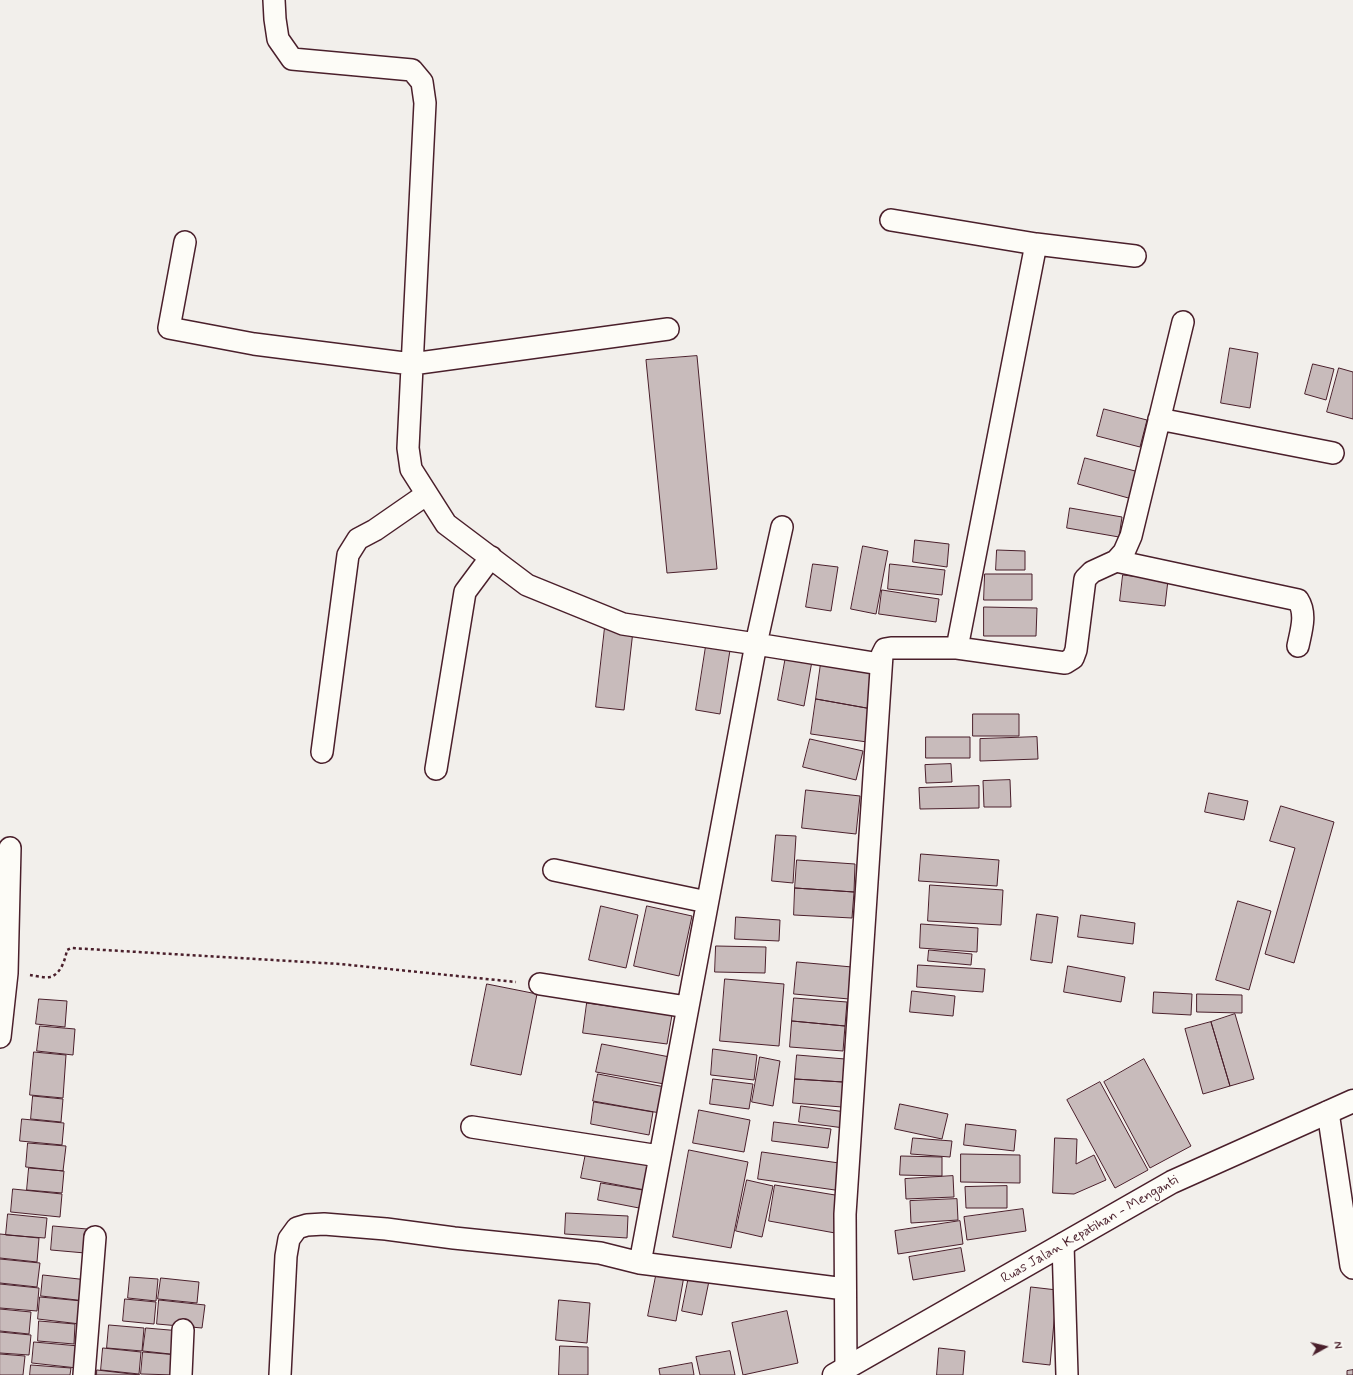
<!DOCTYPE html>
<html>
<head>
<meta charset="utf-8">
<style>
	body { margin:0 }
	#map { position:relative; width:1353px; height:1375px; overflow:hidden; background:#f2efeb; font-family:Mynerve,sans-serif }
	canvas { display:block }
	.north { position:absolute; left:1305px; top:1327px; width:40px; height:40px; -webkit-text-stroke:3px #fdfcf7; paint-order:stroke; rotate:82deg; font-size:11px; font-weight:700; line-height:16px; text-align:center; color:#4a1f2b }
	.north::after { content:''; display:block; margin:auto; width:14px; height:18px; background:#4a1f2b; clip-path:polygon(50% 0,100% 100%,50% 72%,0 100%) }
</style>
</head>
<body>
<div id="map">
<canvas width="1353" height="1375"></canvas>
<div class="north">N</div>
</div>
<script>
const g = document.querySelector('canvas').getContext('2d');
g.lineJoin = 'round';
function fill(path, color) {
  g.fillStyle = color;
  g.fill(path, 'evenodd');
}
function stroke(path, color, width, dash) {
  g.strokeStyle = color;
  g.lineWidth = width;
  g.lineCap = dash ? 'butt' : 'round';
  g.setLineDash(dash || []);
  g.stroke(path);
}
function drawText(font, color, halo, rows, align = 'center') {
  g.font = font + ' Mynerve,sans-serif';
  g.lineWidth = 3;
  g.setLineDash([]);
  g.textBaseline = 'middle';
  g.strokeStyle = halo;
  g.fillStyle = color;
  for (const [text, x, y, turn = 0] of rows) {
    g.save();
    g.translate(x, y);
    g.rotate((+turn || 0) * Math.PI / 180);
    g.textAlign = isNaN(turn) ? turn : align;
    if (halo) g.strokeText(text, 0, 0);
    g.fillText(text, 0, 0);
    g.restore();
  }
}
const building = new Path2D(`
	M1230,348L1258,353L1250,408L1221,403Z
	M697,356L717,569L667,573L646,360Z
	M1313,364L1334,369L1326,400L1305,394Z
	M1339,368L1353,372V419L1327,412Z
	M1104,409L1147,420L1140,447L1097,436Z
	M1085,458L1139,472L1132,499L1078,484Z
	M1070,508L1122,517L1119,537L1067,528Z
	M915,540L949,544L947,567L913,562Z
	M863,546L888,551L876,614L851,609Z
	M997,550L1025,551V570H996Z
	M813,564L838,567L831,611L806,607Z
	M890,564L945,570L942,595L888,589Z
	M985,574H1032V600H984Z
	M1123,575L1168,580L1165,606L1120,601Z
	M882,590L939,599L936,622L879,614Z
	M984,607L1037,608L1036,636H984Z
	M605,627L633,631L624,710L596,707Z
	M706,646L730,650L720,714L696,710Z
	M786,656L812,661L804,706L778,700Z
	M821,663L878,672L872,709L816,699Z
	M816,699L872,709L867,742L811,734Z
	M973,714H1019V736H973Z
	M926,737H970V758H926Z
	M1037,737L1038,759L980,761V739Z
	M810,739L863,751L856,780L803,767Z
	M951,764L952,782L926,783L925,765Z
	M1010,780L1011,807H984L983,781Z
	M979,786V808L920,809L919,788Z
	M806,790L860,796L856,834L802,828Z
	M1209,793L1248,801L1244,820L1205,812Z
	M1281,806L1334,822L1294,963L1265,954L1295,848L1270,841Z
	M776,835L796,836L793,883L772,881Z
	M921,854L999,860L997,886L919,881Z
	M797,860L855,864L854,892L795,888Z
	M930,885L1003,890L1001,925L928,921Z
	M795,888L854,892L852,918L794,915Z
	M1238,901L1271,911L1249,990L1216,980Z
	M601,906L638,915L626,968L589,960Z
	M647,906L692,916L679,976L634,966Z
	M1037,914L1058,917L1052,963L1031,960Z
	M1081,915L1135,923L1133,944L1078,937Z
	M736,917L780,920L779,941L735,939Z
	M921,924L978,928L977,952L920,948Z
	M716,946L766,947L765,973L715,972Z
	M929,950L972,954L971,965L928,961Z
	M797,962L852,967L849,999L794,994Z
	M918,965L985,969L983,992L917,987Z
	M1068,966L1125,977L1121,1002L1064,992Z
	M725,979L784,984L779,1046L720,1041Z
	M487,984L537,994L521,1075L471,1065Z
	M912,991L955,996L953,1016L910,1012Z
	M1154,992L1192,994L1191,1015L1153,1013Z
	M1197,994L1242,995V1013L1197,1012Z
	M794,998L847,1002L845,1026L792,1021Z
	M39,999L67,1001L65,1027L36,1024Z
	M587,1003L672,1015L667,1044L583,1033Z
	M1235,1014L1254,1079L1230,1086L1211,1022Z
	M792,1021L845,1026L843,1051L790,1047Z
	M1211,1022L1230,1086L1203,1094L1185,1029Z
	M40,1026L75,1029L73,1055L37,1051Z
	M602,1044L675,1058L670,1085L596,1072Z
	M713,1049L757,1055L754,1080L711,1075Z
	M34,1052L66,1055L63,1098L30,1095Z
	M797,1055L845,1059L843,1082L795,1079Z
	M760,1057L780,1061L773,1106L752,1102Z
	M1144,1059L1191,1146L1150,1168L1104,1082Z
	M598,1074L665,1087L660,1113L593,1101Z
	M713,1079L753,1084L749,1109L710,1104Z
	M795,1079L843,1082L842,1107L793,1103Z
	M1100,1082L1148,1170L1115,1188L1067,1100Z
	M33,1096L63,1099L61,1122L31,1119Z
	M594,1102L653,1112L649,1135L591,1124Z
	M900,1104L948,1114L942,1139L895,1129Z
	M801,1106L846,1112L844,1128L799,1122Z
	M699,1110L750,1120L744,1152L693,1143Z
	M22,1119L64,1123L62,1145L20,1141Z
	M774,1122L831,1129L828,1148L772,1141Z
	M966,1124L1016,1130L1014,1151L964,1145Z
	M913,1138L952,1141L950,1157L911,1154Z
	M1055,1138L1077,1139L1076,1164L1094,1155L1106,1180L1074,1194L1053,1193Z
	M28,1143L66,1146L63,1171L26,1167Z
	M689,1150L748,1162L731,1248L673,1237Z
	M762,1152L846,1164L842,1191L758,1179Z
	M586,1153L649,1164L645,1190L581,1178Z
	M961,1154L1020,1155V1183L961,1182Z
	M901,1156L942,1157V1176L900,1175Z
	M29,1168L64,1171L62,1193L27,1190Z
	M953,1176L954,1197L906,1199L905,1179Z
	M747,1180L773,1186L762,1237L736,1231Z
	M601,1183L643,1190L639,1208L598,1200Z
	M775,1185L841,1196L835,1233L769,1221Z
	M1007,1186V1208H966L965,1187Z
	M13,1189L62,1194L60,1217L11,1212Z
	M957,1199L958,1220L911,1223L910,1201Z
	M1023,1209L1026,1231L967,1240L964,1217Z
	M566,1213L628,1216L627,1238L565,1234Z
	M8,1214L47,1218L45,1238L6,1235Z
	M960,1221L963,1244L898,1254L895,1231Z
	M53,1226L87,1229L85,1253L51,1250Z
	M0,1234L39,1238L37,1262L0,1258Z
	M961,1248L965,1271L913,1280L909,1257Z
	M0,1259L40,1263L37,1287L0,1283Z
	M657,1271L684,1276L676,1321L648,1316Z
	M43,1275L88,1280L86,1301L41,1296Z
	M689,1276L709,1281L702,1315L682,1311Z
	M130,1277L158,1279L156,1301L128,1298Z
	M161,1278L199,1282L197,1303L158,1299Z
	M0,1284L39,1288L37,1311L0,1308Z
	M1031,1287L1057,1290L1050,1365L1023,1362Z
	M40,1297L82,1301L80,1324L38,1319Z
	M125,1299L156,1302L154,1324L123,1321Z
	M159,1300L205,1305L202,1328L157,1324Z
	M559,1300L590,1303L587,1343L556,1340Z
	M0,1309L31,1312L29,1334L0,1331Z
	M787,1311L798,1363L743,1375L732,1323Z
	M39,1321L75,1324L74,1344L38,1341Z
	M109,1325L144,1328L142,1351L107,1348Z
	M146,1328L181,1331L179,1355L143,1351Z
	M0,1332L31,1335L29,1355L0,1353Z
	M34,1342L79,1346L77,1368L32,1363Z
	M560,1346L588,1347V1375H559Z
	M103,1348L141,1352L139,1374L101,1370Z
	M939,1348L965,1351L963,1375H937Z
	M730,1351L735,1375H700L696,1357Z
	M143,1352L178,1355L176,1375L141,1374Z
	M0,1354L25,1356L23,1375H0Z
	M692,1363L694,1375H660L659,1369Z
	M31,1365L71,1368L70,1375H30Z
	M97,1370L140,1375H97Z
	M1353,1370V1375H1347V1371Z`);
const path = new Path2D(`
	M30,975C36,976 44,978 50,977C61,974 65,960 67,950L71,948L340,964L516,982`);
const street = new Path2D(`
	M274,0L275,19L278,39L292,59L412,70L422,82L425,103L408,448L411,469L446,524L527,585L623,624L756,644L880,664
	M891,220L1036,244L1135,256
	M185,242L169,328L254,344L412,364L668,329
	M1159,419L1333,453
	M1116,561L1298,600C1307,614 1301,631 1298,646
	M957,648L1036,244
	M322,752L348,555L358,539L375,530L427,494
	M436,769L465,592L491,557
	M554,870L707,902
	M540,984L687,1007
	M0,1037L7,973L10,848
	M1328,1112L1351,1266L1353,1268
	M472,1127L659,1156
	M1063,1244L1067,1375
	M640,1263L756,644L782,527
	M846,1369L845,1214L882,655L885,649L891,648H957L1065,663L1073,658L1076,650L1085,579L1092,572L1116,561L1124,552L1131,536L1183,322
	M84,1375L95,1237
	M181,1375L183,1330
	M280,1375L286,1256L289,1239L297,1228L307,1225L324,1224L386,1229L454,1238L600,1253L640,1263L845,1289`);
const secondary = new Path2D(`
	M834,1375L1172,1182L1353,1101`);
const streetNames = [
	["Ruas Jalan Kepatihan - Menganti",1090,1230,-30]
];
fill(building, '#c8bbbb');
stroke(building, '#4a1f2b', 1);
stroke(street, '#4a1f2b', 24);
stroke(secondary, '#4a1f2b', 25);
stroke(path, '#4a1f2b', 2.5, [3, 3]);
stroke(street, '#fdfcf7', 21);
stroke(secondary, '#fdfcf7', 22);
drawText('14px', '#4a1f2b', '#fdfcf7', streetNames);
</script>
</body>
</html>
